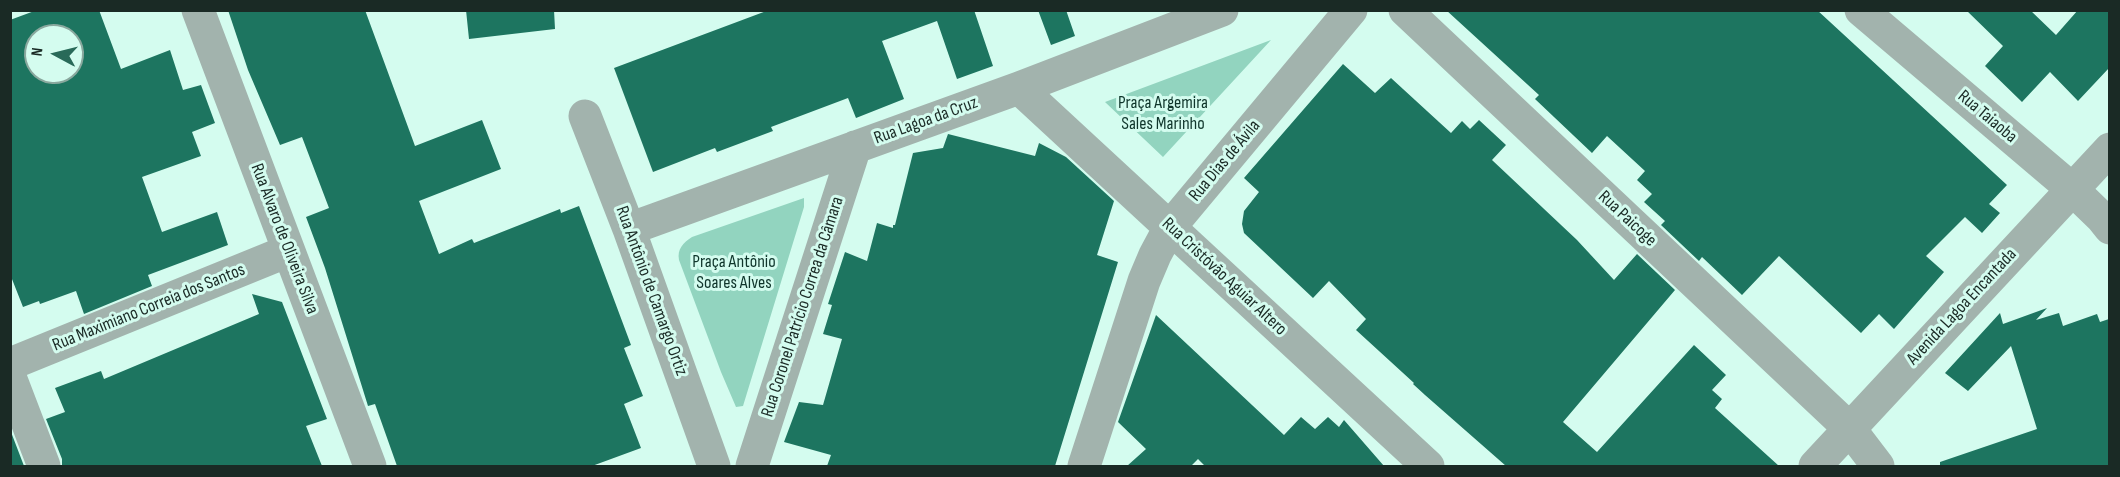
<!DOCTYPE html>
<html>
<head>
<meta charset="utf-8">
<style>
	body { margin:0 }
	#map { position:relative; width:2120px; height:477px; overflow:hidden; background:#d4fcef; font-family:"Sofia Sans Condensed",sans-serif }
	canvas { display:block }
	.frame { position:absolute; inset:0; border:12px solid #1a2a25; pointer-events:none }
	.north { position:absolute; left:24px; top:24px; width:60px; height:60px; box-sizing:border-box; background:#d4fcef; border:2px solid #8aa89e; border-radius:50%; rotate:277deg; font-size:16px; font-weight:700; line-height:24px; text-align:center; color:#1a2a25 }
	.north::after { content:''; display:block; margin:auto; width:21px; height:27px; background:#296a59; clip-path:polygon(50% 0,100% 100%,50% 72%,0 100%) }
</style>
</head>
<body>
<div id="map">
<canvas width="2120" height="477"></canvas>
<div class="frame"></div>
<div class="north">N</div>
</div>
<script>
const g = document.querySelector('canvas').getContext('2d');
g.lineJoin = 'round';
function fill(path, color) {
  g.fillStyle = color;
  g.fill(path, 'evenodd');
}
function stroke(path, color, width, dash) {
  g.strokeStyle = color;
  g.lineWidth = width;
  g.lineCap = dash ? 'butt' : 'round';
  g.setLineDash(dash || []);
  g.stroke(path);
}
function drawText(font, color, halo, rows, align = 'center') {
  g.font = font + ' "Sofia Sans Condensed",sans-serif';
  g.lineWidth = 6;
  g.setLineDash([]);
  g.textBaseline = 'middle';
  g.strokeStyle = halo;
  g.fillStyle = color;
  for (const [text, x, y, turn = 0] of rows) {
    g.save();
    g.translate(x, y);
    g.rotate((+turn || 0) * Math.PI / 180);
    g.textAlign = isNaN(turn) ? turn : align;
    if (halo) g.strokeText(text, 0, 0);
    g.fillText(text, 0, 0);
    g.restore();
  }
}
const green = new Path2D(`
	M1271,40L1163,157L1105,102Z
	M804,198V207L743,406L736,407L721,372L679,260C677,249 683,243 692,237Z`);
const building = new Path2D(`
	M37,10H99L121,69L170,50L183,90L201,85L215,123L192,132L201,156L142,177L162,232L217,212L228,245L148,275L152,286L84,314L76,291L40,304L39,301L23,307L10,274V20ZM36,36H72V72H36Z
	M228,10H365L415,146L482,120L501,169L419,201L439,254L472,239L474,243L560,209L561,213L579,206L631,345L624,348L643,396L624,404L641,448L592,466H397L375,404L368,406L325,268L306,217L329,208L302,137L280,145L248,70Z
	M466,10H554L555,29L469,39Z
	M769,10H974L993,66L957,79L937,21L882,41L904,99L856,118L848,98L771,127L773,131L717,152L715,148L653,172L614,68Z
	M1038,10H1066L1075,36L1051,45Z
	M1446,10H1817L2007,185L1989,204L2000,213L1982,233L1965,217L1926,256L1944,272L1894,329L1879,314L1861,333L1779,256L1742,295L1702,257L1699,261L1661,225L1665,221L1644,202L1652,194L1637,180L1645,171L1607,136L1592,153L1535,99L1539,95Z
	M1966,10H2030L2056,35L2078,10H2109V68L2078,101L2050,72L2022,102L1985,66L2003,46Z
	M1343,64L1375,93L1391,78L1451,133L1462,121L1470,129L1479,120L1506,145L1492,160L1577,240L1614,280L1637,254L1675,290L1563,422L1597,452L1694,345L1726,375L1712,390L1722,399L1715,408L1779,466H1506L1425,395L1413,384L1414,383L1356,330L1366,319L1329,281L1313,298L1244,233L1242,224L1244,211L1259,192L1244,178Z
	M948,134L1035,156L1039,143L1066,157L1114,201L1097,255L1118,262L1055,466H827L831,455L784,442L799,402L823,405L842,339L823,334L832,305L828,304L845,252L867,261L877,223L893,228V225H895L913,153L943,148Z
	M252,294L282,302L327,419L306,426L322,466H62V459L46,419L65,412L55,388L101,371L104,379L259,314Z
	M2047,308L2036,320L2059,313L2063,326L2097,314L2100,322L2109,319V466H1940V462L2037,429L2011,346L1968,391L1945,373L2000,313L2003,324Z
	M1156,315L1284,435L1301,417L1315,429L1328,417L1339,427L1344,420L1384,466H1205L1198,459L1191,466H1127L1146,449L1118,422Z
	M10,432H11L24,466H10Z`);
const minor = new Path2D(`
	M198,10L370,466
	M1405,10L1849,428L1878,466
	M1861,10L2072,189L2102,218L2110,228
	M1019,88L1428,466
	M585,116L629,229L714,466
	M629,229L1019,88L1222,10
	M10,364L288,251
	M10,377L44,466
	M752,466L855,147
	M1084,466L1144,281L1155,255L1170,227L1351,10
	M1815,466L2110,149`);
const parkNames = [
	["Praça Argemira",1163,103],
	["Sales Marinho",1163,124],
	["Praça Antônio",734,262],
	["Soares Alves",734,283]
];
const streetNames = [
	["Rua Taiaoba",1987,117,40],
	["Rua Lagoa da Cruz",926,121,-20],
	["Rua Dias de Ávila",1225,161,-50],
	["Rua Paicoge",1627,219,43],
	["Rua Alvaro de Oliveira Silva",284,239,69],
	["Rua Cristóvão Aguiar Altero",1224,277,43],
	["Rua Antônio de Camargo Ortiz",651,291,70],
	["Rua Coronel Patrício Correa da Câmara",803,307,-72],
	["Avenida Lagoa Encantada",1962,307,-47],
	["Rua Maximiano Correia dos Santos",149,308,-22]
];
fill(green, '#92d4bf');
fill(building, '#1d7560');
stroke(minor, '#a2b3ad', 33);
drawText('18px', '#0f352b', '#d4fcef', parkNames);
drawText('18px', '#1a2a25', '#d4fcef', streetNames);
</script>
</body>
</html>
